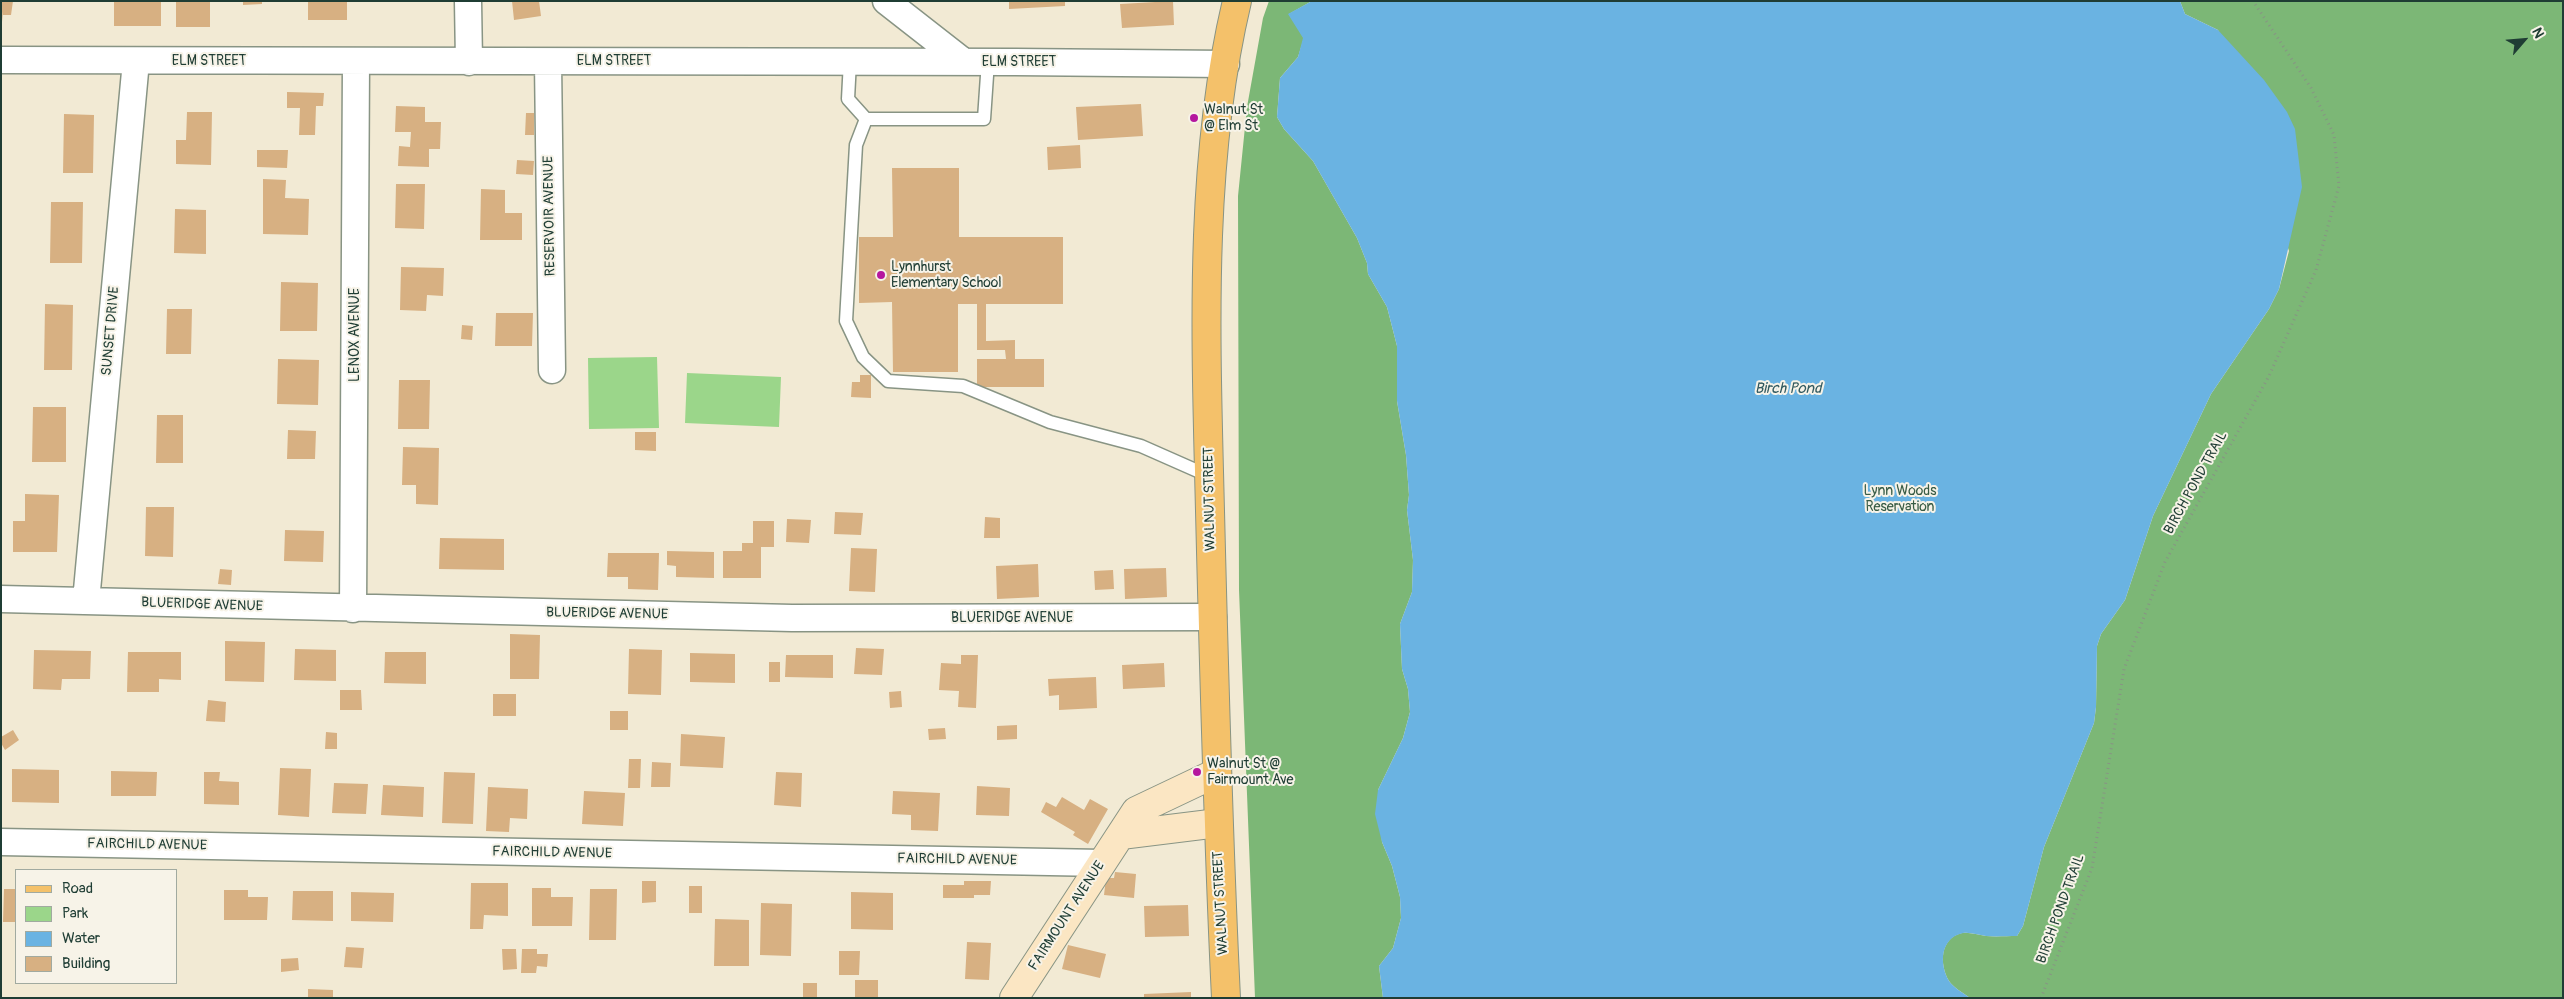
<!DOCTYPE html>
<html>
<head>
<meta charset="utf-8">
<style>
	body { margin:0 }
	#map { position:relative; width:2564px; height:999px; overflow:hidden; background:#f2ead4; font-family:Pangolin,sans-serif }
	canvas { display:block }
	.frame { position:absolute; inset:0; border:2px solid #1f3d34; pointer-events:none }
	.legend { position:absolute; left:15px; top:869px; width:162px; height:115px; box-sizing:border-box; background:#f7f3e8; border:1px solid #a1aaa0; margin:0; padding:6px 9px; list-style:none; font-size:15px; color:#1f3d34 }
	.legend li { display:flex; align-items:center; gap:10px; height:25px }
	.legend b { width:25px; border:1px solid #a1aaa0 }
	.north { position:absolute; left:2499px; top:15px; width:50px; height:50px; -webkit-text-stroke:4px #f7f3e8; paint-order:stroke; rotate:63deg; font-size:14px; font-weight:700; line-height:20px; text-align:center; color:#1f3d34 }
	.north::after { content:''; display:block; margin:auto; width:18px; height:22px; background:#1f3d34; clip-path:polygon(50% 0,100% 100%,50% 72%,0 100%) }
</style>
</head>
<body>
<div id="map">
<canvas width="2564" height="999"></canvas>
<div class="frame"></div>
<ul class="legend">
<li><b style="height:6px;background:#f4c16a"></b>Road</li>
<li><b style="height:14px;background:#9bd68a"></b>Park</li>
<li><b style="height:14px;background:#6ab3e2"></b>Water</li>
<li><b style="height:14px;background:#d7b082"></b>Building</li>
</ul>
<div class="north">N</div>
</div>
<script>
const g = document.querySelector('canvas').getContext('2d');
g.lineJoin = 'round';
function fill(path, color) {
  g.fillStyle = color;
  g.fill(path, 'evenodd');
}
function stroke(path, color, width, dash) {
  g.strokeStyle = color;
  g.lineWidth = width;
  g.lineCap = dash ? 'butt' : 'round';
  g.setLineDash(dash || []);
  g.stroke(path);
}
function drawText(font, color, halo, rows, align = 'center') {
  g.font = font + ' Pangolin,sans-serif';
  g.lineWidth = 4;
  g.setLineDash([]);
  g.textBaseline = 'middle';
  g.strokeStyle = halo;
  g.fillStyle = color;
  for (const [text, x, y, turn = 0] of rows) {
    g.save();
    g.translate(x, y);
    g.rotate((+turn || 0) * Math.PI / 180);
    g.textAlign = isNaN(turn) ? turn : align;
    if (halo) g.strokeText(text, 0, 0);
    g.fillText(text, 0, 0);
    g.restore();
  }
}
const green = new Path2D(`
	M657,357L659,428L589,429L588,358Z
	M687,373L781,377L779,427L685,423Z`);
const forest = new Path2D(`
	M1269,1H1312L1289,14L1304,38L1298,57L1280,78L1277,117L1284,129L1313,161L1357,238L1367,263L1368,274L1387,307L1397,346V401L1406,455L1409,495L1407,510L1413,560L1412,592L1400,624L1402,669L1408,689L1410,712L1403,738L1378,790L1382,842L1392,866L1400,897L1401,918L1393,948L1379,966L1383,998H1255L1239,590L1238,196L1247,107L1263,18Z
	M2180,1H2563V998H1970C1963,993 1953,987 1949,981C1939,964 1940,938 1962,933C1970,932 1978,935 1986,936C1996,937 2006,936 2017,936L2023,926L2044,847L2094,723L2096,707L2097,646L2101,634L2125,600L2153,516L2211,394L2269,309L2279,289L2289,251L2218,30L2185,14Z`);
const water = new Path2D(`
	M1312,1H2180L2185,14L2218,30L2264,80L2287,112L2295,129L2302,187L2279,289L2269,309L2211,394L2153,516L2125,600L2101,634L2097,646L2096,707L2094,723L2044,847L2023,926L2017,936C2007,936 1996,937 1986,936C1978,935 1970,932 1963,933C1940,938 1939,964 1949,981C1953,987 1963,993 1970,998H1383L1379,966L1393,948L1401,918L1400,897L1392,866L1382,842L1375,814L1378,790L1403,738L1410,712L1408,689L1402,669L1400,624L1412,592L1413,560L1407,510L1409,495L1406,455L1397,401V346L1387,307L1368,274L1367,263L1357,238L1313,161L1284,129L1277,117L1280,78L1298,57L1303,38L1288,14Z`);
const building = new Path2D(`
	M1,1H13L11,15H3V22Z
	M114,1H161V26H114Z
	M176,1H210V27H176Z
	M243,1H262V4L243,5Z
	M308,1H347V20H308Z
	M512,1H539L541,16L514,20Z
	M1009,1H1065V6L1009,9Z
	M1173,1L1174,25L1122,28L1120,4Z
	M287,92L324,93L323,106H316L315,135H299L300,108H287Z
	M1141,104L1143,136L1078,140L1076,107Z
	M396,106L425,107V122H441L440,149H429V167L398,166L399,146L410,147L411,132H395Z
	M187,112H212L211,165L176,164V140H186Z
	M526,113H534V135H525Z
	M64,114L94,115L93,173H63Z
	M1080,145L1081,168L1048,170L1047,147Z
	M257,150H288L287,168L257,167Z
	M517,160L534,161L533,175L516,174Z
	M892,168H959V237H1063V304H986V341L1015,340V359H1044V387H977V359H1006L1005,350H977V304H958V372H893L892,302L859,303V237H893Z
	M263,179L286,180L285,198L309,199L308,235L263,234Z
	M396,184H425L424,229L395,228Z
	M481,189L505,190V213H522V240H480Z
	M51,202H83L82,263H50Z
	M175,209L206,210V254L174,253Z
	M401,267L444,268L443,296L427,295L426,311L400,310Z
	M281,282L318,283L317,331H280Z
	M45,304L73,305L72,370H44Z
	M167,309H192L191,354H166Z
	M496,313H533L532,346H495Z
	M462,325L473,326L472,340L461,339Z
	M278,359L319,360L318,405L277,404Z
	M860,375H871V398L851,397L852,382H860Z
	M399,380H430L429,429H398Z
	M33,407H66V462H32Z
	M157,415H183V463H156Z
	M288,430L316,431L315,459H287Z
	M635,432H656V451L635,450Z
	M403,447L439,448L438,505L416,504V485H402Z
	M25,494L59,495L57,552H13V521H25Z
	M146,507H174L173,557L145,556Z
	M835,512L863,513L861,535L834,534Z
	M985,517L1000,518V538H984Z
	M787,519L811,520L809,543L786,542Z
	M753,521H774V547H761V578H723V551H742V543H753Z
	M285,530L324,531L323,562L284,561Z
	M440,538L504,539V570L439,569Z
	M851,548L877,549L875,592L849,591Z
	M667,551L714,552V578L676,577V566L667,565Z
	M608,553H659L658,590L628,589V577H607Z
	M1038,564L1039,597L997,599L996,566Z
	M1166,568L1167,597L1125,599L1124,569Z
	M220,569L232,570L231,585L218,584Z
	M1113,570L1114,589L1095,590L1094,571Z
	M510,634L540,635L539,679H510Z
	M225,641L265,642L264,682L225,681Z
	M856,648L884,649L882,675L854,674Z
	M295,649L336,650V681L294,680Z
	M629,649L662,650L661,695L628,694Z
	M34,650L91,651L90,679H62L61,690L33,689Z
	M128,652H181V680L159,679V692H127Z
	M385,652H426V684L384,683Z
	M690,653L735,654V683L690,682Z
	M786,655H833V678L785,677Z
	M961,655H978L976,708L958,707L959,691L939,690L941,663L961,664Z
	M769,662H780V682H769Z
	M1164,663L1165,687L1123,689L1122,665Z
	M1096,677L1097,708L1059,710V695L1049,696L1048,679Z
	M340,690H361L362,710H340Z
	M901,691L902,707L890,708L889,692Z
	M493,694H516V716H493Z
	M208,700L226,702L225,722L206,721Z
	M610,711H628V730H610Z
	M1017,725V739L997,740V726Z
	M945,728L946,739L929,740L928,729Z
	M13,730L19,740L5,750L1,743V737Z
	M326,732L337,733V749H325Z
	M681,734L725,737L723,768L680,766Z
	M629,759H641L640,788H628Z
	M652,762L671,763L670,787H651Z
	M280,768L311,769L309,817L278,815Z
	M12,769L59,770V803L12,802Z
	M111,771L157,772L156,796H111Z
	M204,772H220L219,781L239,782V805L204,804Z
	M444,772L475,773L473,824L442,823Z
	M776,772L802,773L801,807L774,805Z
	M334,783L368,784L366,814L332,813Z
	M383,785L424,787L423,817L381,815Z
	M977,786L1010,788L1009,816L976,815Z
	M488,787L528,789L527,819L510,818L509,832L486,831Z
	M584,791L625,793L623,826L582,824Z
	M893,791L940,793L938,831L911,830V815L892,814Z
	M1062,797L1084,810L1090,799L1108,809L1088,844L1073,835L1075,832L1041,812L1046,802L1056,807Z
	M1115,872L1136,874L1134,898L1104,895L1106,878H1114Z
	M642,881H656V902L642,903Z
	M964,881H991L990,895H974V898H943V885H964Z
	M471,883H508V916L484,915L483,929H470Z
	M689,886H702V913H689Z
	M532,888H551V897H573L572,926H532Z
	M4,889H16V922H3Z
	M590,889H617L616,940H589Z
	M224,890H248V897H268L267,920H224Z
	M293,891H333V921L292,920Z
	M351,892L394,893L393,922L351,921Z
	M851,892L893,893V930L851,929Z
	M761,903L792,904L791,956L760,955Z
	M1188,905L1189,936L1145,937L1144,906Z
	M715,919L749,920V966H714Z
	M967,942L991,943L989,980L965,979Z
	M1068,945L1106,954L1100,978L1062,969Z
	M346,947L364,948L362,968L344,967Z
	M502,949H516L517,969L503,970Z
	M522,949H537V954H548L547,967L537,966L536,973H521Z
	M839,951H860L859,975H839Z
	M298,958L299,970L281,972V959Z
	M855,980H878V998H855Z
	M803,983H817V998H803Z
	M308,989L333,990V998H308Z
	M1191,992V998H1144V994Z`);
const path = new Path2D(`
	M2041,998L2092,868L2124,669L2165,562L2269,376L2316,270L2339,186L2334,135L2311,88L2253,1`);
const lane = new Path2D(`
	M850,61L848,99L866,119H984L988,61
	M866,119L856,145L846,321L863,357L888,381L963,386L1050,422L1141,446L1209,476`);
const street = new Path2D(`
	M468,1L469,62
	M886,1L964,62
	M1,60L1015,62L1226,64
	M548,62L552,370
	M1,599L792,618L1213,617
	M86,601L136,61
	M353,609L356,62
	M1,842L1102,863`);
const secondary = new Path2D(`
	M1121,835L1218,823
	M1014,998L1136,811L1216,773`);
const primary = new Path2D(`
	M1226,998C1218,836 1214,673 1210,511C1206,344 1198,165 1237,1`);
const markers = [
	[1194,118,5,"#b5179e"],
	[881,275,5,"#b5179e"],
	[1197,772,5,"#b5179e"]
];
const streetNames = [
	["ELM STREET",209,61],
	["ELM STREET",614,61],
	["ELM STREET",1019,62],
	["RESERVOIR AVENUE",550,216,-91],
	["SUNSET DRIVE",111,331,-85],
	["LENOX AVENUE",355,335,-90],
	["BIRCH POND TRAIL",2196,483,-61],
	["WALNUT STREET",1210,499,-91],
	["BLUERIDGE AVENUE",202,605,2],
	["BLUERIDGE AVENUE",607,614,1],
	["BLUERIDGE AVENUE",1012,618],
	["FAIRCHILD AVENUE",147,845,1],
	["FAIRCHILD AVENUE",552,853,1],
	["FAIRCHILD AVENUE",957,860,1],
	["WALNUT STREET",1221,903,-93],
	["BIRCH POND TRAIL",2061,909,-70],
	["FAIRMOUNT AVENUE",1067,916,-57]
];
const poiNames = [
	["Walnut St",1204,110],
	["@ Elm St",1204,126],
	["Lynnhurst",891,267],
	["Elementary School",891,283],
	["Walnut St @",1207,764],
	["Fairmount Ave",1207,780]
];
const parkNames = [
	["Lynn Woods",1900,491],
	["Reservation",1900,507]
];
const waterNames = [
	["Birch Pond",1788,389]
];
fill(green, '#9bd68a');
fill(forest, '#7cb776');
fill(water, '#6ab3e2');
fill(building, '#d7b082');
stroke(lane, '#889484', 15);
stroke(street, '#889484', 29);
stroke(secondary, '#889484', 30);
stroke(primary, '#889484', 30);
stroke(path, '#889484', 3, [1, 4]);
stroke(lane, '#fff', 12);
stroke(street, '#fff', 26);
stroke(secondary, '#fbe6c3', 28);
stroke(primary, '#f4c16a', 28);
for (const [x, y, r, color] of markers) {
  const dot = new Path2D();
  dot.arc(x, y, r, 0, 2 * Math.PI);
  g.fillStyle = color;
  g.fill(dot);
  stroke(dot, '#f7f3e8', 2);
}
drawText('14px', '#1f3d34', '#f7f3e8', streetNames);
drawText('14px', '#1f3d34', '#f7f3e8', poiNames, 'left');
drawText('14px', '#385c45', '#f7f3e8', parkNames);
drawText('italic 15px', '#325a60', '#f7f3e8', waterNames);
</script>
</body>
</html>
